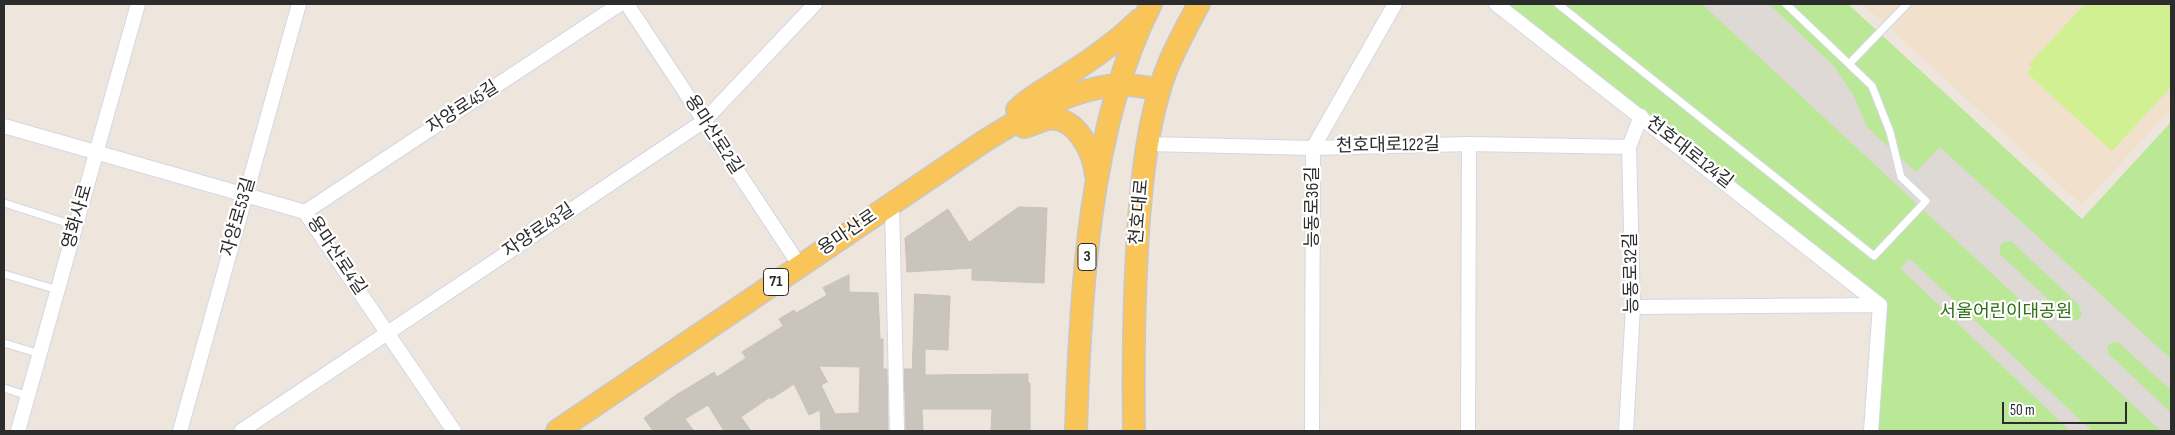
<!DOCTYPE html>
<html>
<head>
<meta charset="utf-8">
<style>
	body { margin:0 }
	#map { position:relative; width:2175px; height:435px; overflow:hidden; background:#eee5dd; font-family:"Sofia Sans Condensed",sans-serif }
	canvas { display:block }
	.frame { position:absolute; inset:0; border:5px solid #2c2c2c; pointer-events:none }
	.scale { position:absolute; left:2002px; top:402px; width:125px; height:22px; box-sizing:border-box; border:2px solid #2c2c2c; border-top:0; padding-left:6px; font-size:15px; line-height:18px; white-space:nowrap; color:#2c2c2c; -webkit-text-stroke:4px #fff; paint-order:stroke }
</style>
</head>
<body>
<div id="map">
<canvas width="2175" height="435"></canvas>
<div class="frame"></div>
<div class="scale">50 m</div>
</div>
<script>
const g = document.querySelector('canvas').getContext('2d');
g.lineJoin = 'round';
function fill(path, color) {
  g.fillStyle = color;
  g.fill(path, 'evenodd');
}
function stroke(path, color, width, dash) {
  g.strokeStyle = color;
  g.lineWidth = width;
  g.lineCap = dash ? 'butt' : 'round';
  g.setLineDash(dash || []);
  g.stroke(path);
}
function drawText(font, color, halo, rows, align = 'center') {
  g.font = font + ' "Sofia Sans Condensed","Noto Sans KR",sans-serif';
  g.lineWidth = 4.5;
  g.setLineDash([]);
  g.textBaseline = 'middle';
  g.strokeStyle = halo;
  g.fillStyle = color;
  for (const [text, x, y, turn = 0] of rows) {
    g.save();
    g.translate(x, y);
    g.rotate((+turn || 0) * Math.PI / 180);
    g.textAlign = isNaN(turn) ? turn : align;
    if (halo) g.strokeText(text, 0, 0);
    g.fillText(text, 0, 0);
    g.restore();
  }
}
const education = new Path2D(`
	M1863,4H2171V109L2082,205Z`);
const green = new Path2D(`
	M1504,4H1848L2082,219L2171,122V431H1878L1887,305Z`);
const pitch = new Path2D(`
	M2085,4H2171V87L2112,151L2027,73L2032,67L2029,64Z`);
const plaza = new Path2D(`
	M1702,4H1769L1834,66L1854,96L1867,127L1916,172L1940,147L2171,359V390L2118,342H2112L2107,347L2108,353L2171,413V431H2161ZM2011,241L2079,305L2082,316L2077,320H2070L2000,254L1999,247L2004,242Z
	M1909,258L2092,431H2093H2070L1901,269Z`);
const building = new Path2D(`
	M1019,207L1047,208L1044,283L972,280V268L907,272L905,238L948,209L969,242Z
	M849,275V292L878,293L880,339H883V369H887L888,431H821L820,410L809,415L794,384L771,399L770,397L741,417L751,431H724L708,405L685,419L694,431H653L644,418L676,395L714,372L717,377L746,358L742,352L783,326L779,319L794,310L796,313L827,295L823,288ZM819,366L860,367L859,413L835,414L821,385L827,382Z
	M915,294L950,296L948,350L925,349V375L1028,374V383H1030V431H991L992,409H922L923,431H906L904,369H912Z`);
const lane = new Path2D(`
	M1558,4L1874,256L1926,201L1901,177L1890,132L1872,86L1786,4
	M1849,64L1907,4
	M4,203L76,226
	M4,274L58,290
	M4,343L40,354
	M4,388L28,396`);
const street = new Path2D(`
	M627,4L800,266
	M1496,4L1880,305L1871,431
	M4,126L305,212L454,431
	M1147,144L1313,148L1469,144L1629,147
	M892,204L897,431
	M305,212L620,4
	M1633,307L1880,305
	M18,431L138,4
	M180,431L299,4
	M241,431L704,121L815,4
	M1312,431L1313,148L1395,4
	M1468,431L1469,144
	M1626,431L1633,307L1629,147L1641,116`);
const primary = new Path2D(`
	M1017,110C1029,97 1046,89 1061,79C1088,62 1116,43 1139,20
	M1024,127C1032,125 1039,121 1047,119C1076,114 1094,153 1096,176
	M557,431L983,142C1023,117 1069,89 1117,85C1131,84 1147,88 1160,89
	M1076,431C1080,297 1089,125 1151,4
	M1134,431C1133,360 1134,289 1139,218C1143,171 1148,124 1163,79C1172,53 1186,28 1199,4`);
const shields = [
	[1087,257,18],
	[776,282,25]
];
const shieldNames = [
	["3",1087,257],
	["71",776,282]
];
const streetNames = [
	["자양로45길",463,108,-33],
	["용마산로2길",713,135,57],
	["천호대로122길",1388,146,-1],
	["천호대로124길",1689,153,38],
	["능동로36길",1313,207,-90],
	["천호대로",1140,212,-85],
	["영화사로",78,217,-74],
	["자양로53길",239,217,-74],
	["자양로43길",539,231,-34],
	["용마산로",848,233,-34],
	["용마산로4길",336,256,56],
	["능동로32길",1632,273,-91]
];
const parkNames = [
	["서울어린이대공원",2006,312]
];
fill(education, '#f1e1cc');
fill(green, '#bae897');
fill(pitch, '#d1f092');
fill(plaza, '#ded9d5');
fill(building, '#c9c4bc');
stroke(building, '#cac1b7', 1);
stroke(lane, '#d2d8e5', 9);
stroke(street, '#d2d8e5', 16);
stroke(primary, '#c8c8c8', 24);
stroke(lane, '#fff', 7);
stroke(street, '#fff', 14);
stroke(primary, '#f9c458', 21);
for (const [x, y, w] of shields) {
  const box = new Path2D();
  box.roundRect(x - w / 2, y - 13.5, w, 27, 4);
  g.fillStyle = '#fff';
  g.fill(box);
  stroke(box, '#2c2c2c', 1);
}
drawText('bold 16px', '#2c2c2c', null, shieldNames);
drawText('18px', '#2c2c2c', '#fff', streetNames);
drawText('18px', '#316f16', '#fff', parkNames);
</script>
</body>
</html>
